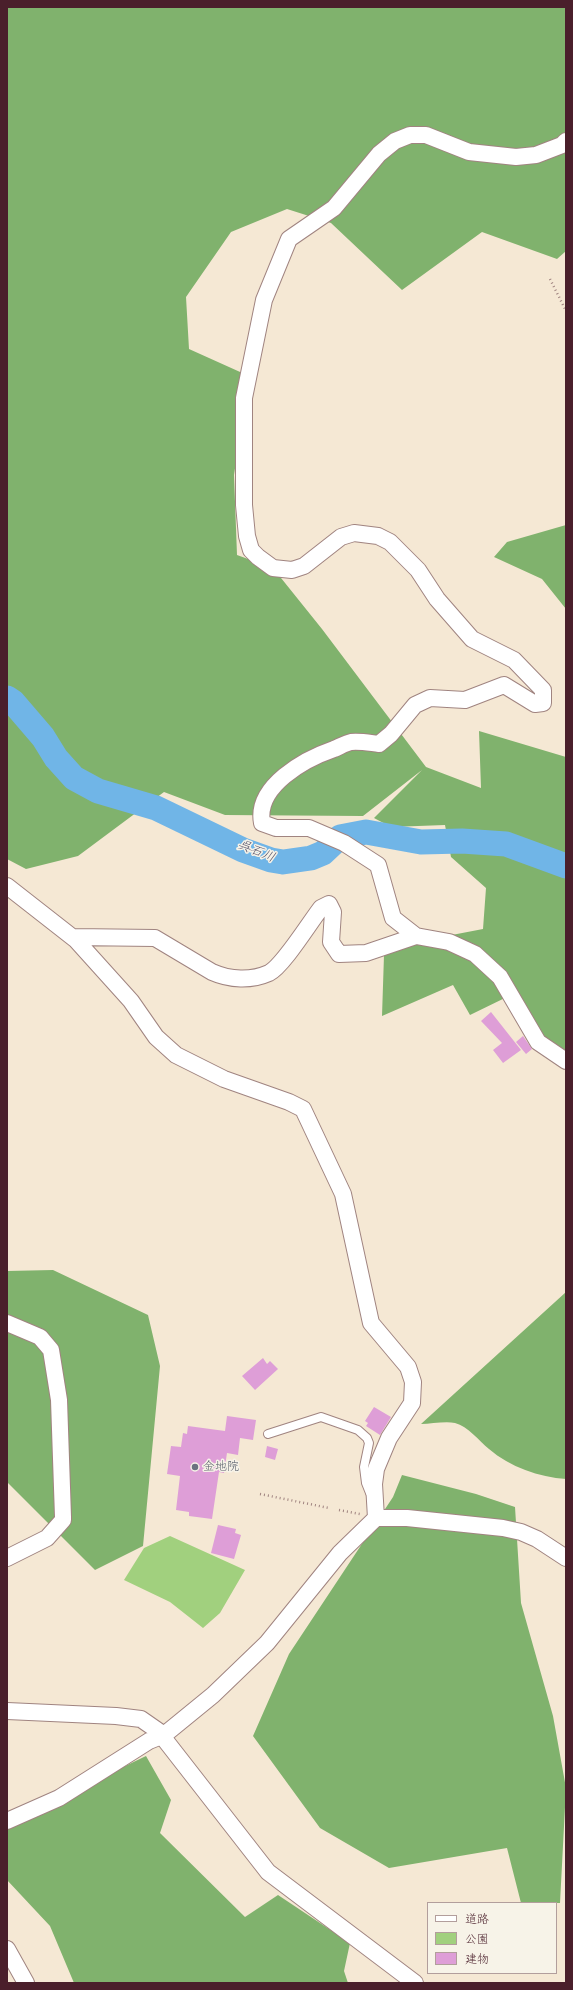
<!DOCTYPE html>
<html>
<head>
<meta charset="utf-8">
<style>
	body { margin:0 }
	#map { position:relative; width:573px; height:1990px; overflow:hidden; background:#f5e8d4; font-family:"Architects Daughter","Klee One",sans-serif }
	canvas { display:block }
	.frame { position:absolute; inset:0; border:8px solid #4a1f2b; pointer-events:none }
	.legend { position:absolute; left:427px; top:1902px; width:130px; height:72px; box-sizing:border-box; background:#f7f3e8; border:1px solid #b29e9c; margin:0; padding:5px 7px; list-style:none; font-size:12px; color:#4a1f2b }
	.legend li { display:flex; align-items:center; gap:8px; height:20px }
	.legend b { width:20px; border:1px solid #b29e9c }
</style>
</head>
<body>
<div id="map">
<canvas width="573" height="1990"></canvas>
<div class="frame"></div>
<ul class="legend">
<li><b style="height:5px;background:#fff"></b>道路</li>
<li><b style="height:11px;background:#a1d07e"></b>公園</li>
<li><b style="height:11px;background:#de9ed7"></b>建物</li>
</ul>
</div>
<script>
const g = document.querySelector('canvas').getContext('2d');
g.lineJoin = 'round';
function fill(path, color) {
  g.fillStyle = color;
  g.fill(path, 'evenodd');
}
function stroke(path, color, width, dash) {
  g.strokeStyle = color;
  g.lineWidth = width;
  g.lineCap = dash ? 'butt' : 'round';
  g.setLineDash(dash || []);
  g.stroke(path);
}
function drawText(font, color, halo, rows, align = 'center') {
  g.font = font + ' "Architects Daughter","Klee One",sans-serif';
  g.lineWidth = 3;
  g.setLineDash([]);
  g.textBaseline = 'middle';
  g.strokeStyle = halo;
  g.fillStyle = color;
  for (const [text, x, y, turn = 0] of rows) {
    g.save();
    g.translate(x, y);
    g.rotate((+turn || 0) * Math.PI / 180);
    g.textAlign = isNaN(turn) ? turn : align;
    if (halo) g.strokeText(text, 0, 0);
    g.fillText(text, 0, 0);
    g.restore();
  }
}
const green = new Path2D(`
	M170,1536L245,1570L220,1613L203,1628L170,1602L124,1580L144,1548Z`);
const forest = new Path2D(`
	M7,7H566V251L557,259L482,232L402,290L331,223L287,209L231,232L186,297L189,349L249,376L234,475L237,555L273,568L322,629L426,767L481,788L479,731L566,757V1064L511,995L470,1015L453,985L382,1016L384,955L431,939L483,929L486,888L451,857L445,825L391,827L374,818L422,770L363,816L225,815L164,792L78,856L26,869L7,859Z
	M566,525V609L542,579L494,557L507,542Z
	M53,1270L148,1315L160,1366L143,1546L95,1570L7,1482V1271Z
	M566,1292V1479C539,1477 510,1467 489,1449C479,1441 468,1426 455,1423C445,1421 431,1424 421,1424Z
	M402,1475L476,1494L515,1507L521,1603L553,1716L566,1788L560,1903H521L507,1848L389,1868L320,1828L253,1736L289,1654L393,1497Z
	M146,1756L171,1800L160,1833L245,1917L278,1895L350,1943L344,1971L348,1983H74L50,1926L7,1880V1823Z`);
const river = new Path2D(`
	M7,698L13,702L43,737L56,758L74,778L98,791L156,808L243,850L271,860L283,862L311,858L323,853L340,837L366,832L421,842L462,841L506,844L566,866`);
const building = new Path2D(`
	M491,1012L521,1050L503,1063L493,1050L502,1043L481,1021Z
	M523,1036L532,1049L526,1054L516,1042Z
	M263,1358L267,1364L270,1361L278,1369L255,1390L242,1376Z
	M374,1407L391,1417L380,1435L366,1426L368,1423L365,1421Z
	M227,1416L256,1420L253,1440L240,1438L238,1455L227,1453L224,1473L219,1472L212,1519L189,1516V1512L176,1510L180,1476L167,1474L171,1446L181,1447L183,1433L187,1434L188,1426L225,1431Z
	M267,1446L278,1449L275,1460L265,1457Z
	M218,1525L236,1529L235,1533L241,1535L234,1559L211,1553Z`);
const path = new Path2D(`
	M550,279L566,311
	M260,1494L329,1508
	M339,1510L360,1514`);
const lane = new Path2D(`
	M268,1434L321,1417L358,1430L367,1438L369,1443L364,1467L366,1483L370,1493`);
const street = new Path2D(`
	M566,141L562,145L536,155L516,157L469,152L426,135H410L395,141L379,154L334,208L289,239L264,300L244,398V505L247,536L251,550L258,557L273,568L292,570L304,566L341,537L354,533L378,536L390,542L418,570L437,599L472,639L514,660L543,690V703L535,704L504,685L465,700L430,698L415,705L391,734L379,744C370,743 360,741 351,742C346,743 339,747 334,749C305,759 255,786 262,823L276,828H309L344,843L378,865L393,918L416,936L449,942L475,954L500,977L538,1042L566,1061
	M7,886L76,940L131,1001L156,1037L176,1055L224,1079L289,1102L303,1109L343,1194L371,1323L408,1367L413,1382L412,1403L389,1438L376,1469L374,1484L376,1518L340,1553L267,1643L213,1695L164,1735L149,1741L59,1798L7,1821
	M73,937L155,938L212,972C230,980 251,981 269,973C283,966 310,922 321,908L329,904L333,912L331,942L339,954L366,953L416,936
	M7,1323L40,1337L51,1350L59,1400L63,1517V1520L47,1538L7,1558
	M376,1518H407L503,1528L521,1532L537,1539L566,1558
	M7,1711L116,1716L141,1719L164,1735
	M162,1736L268,1872L415,1983
	M7,1949L26,1983`);
const markers = [
	[195,1467,4,"#6b7280"]
];
const worshipNames = [
	["金地院",203,1467]
];
const waterNames = [
	["呉石川",256,852,22]
];
fill(green, '#a1d07e');
fill(forest, '#80b26d');
stroke(river, '#70b5e7', 25);
fill(building, '#de9ed7');
stroke(lane, '#a08480', 10);
stroke(street, '#a08480', 18);
stroke(path, '#a08480', 2.5, [1, 3]);
stroke(lane, '#fff', 8);
stroke(street, '#fff', 16);
for (const [x, y, r, color] of markers) {
  const dot = new Path2D();
  dot.arc(x, y, r, 0, 2 * Math.PI);
  g.fillStyle = color;
  g.fill(dot);
  stroke(dot, '#f7f3e8', 1.5);
}
drawText('12px', '#5b616d', '#f7f3e8', worshipNames, 'left');
drawText('italic 13px', '#57546d', '#f7f3e8', waterNames);
</script>
</body>
</html>
